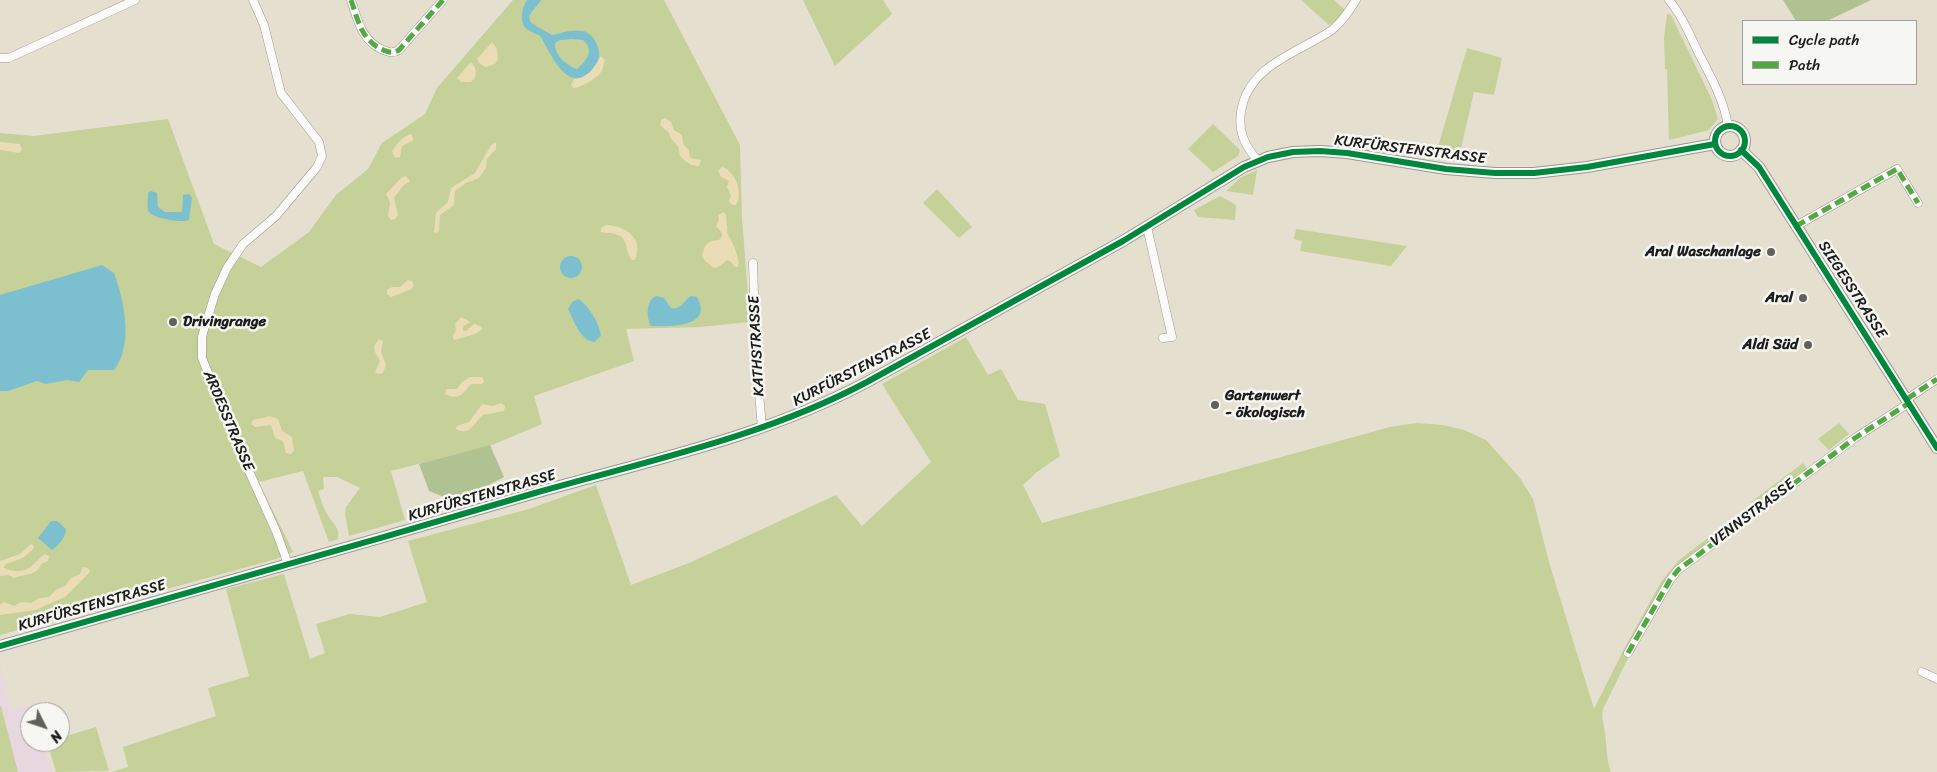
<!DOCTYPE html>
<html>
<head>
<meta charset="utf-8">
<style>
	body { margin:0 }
	#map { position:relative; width:1937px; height:772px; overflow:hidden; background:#e5dfd0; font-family:Sriracha,sans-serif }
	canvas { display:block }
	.legend { position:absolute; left:1742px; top:20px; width:175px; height:65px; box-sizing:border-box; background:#f6f6f2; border:1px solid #9f9f9c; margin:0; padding:6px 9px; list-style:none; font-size:15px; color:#1c1c1c }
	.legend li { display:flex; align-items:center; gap:10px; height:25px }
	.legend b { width:25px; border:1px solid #9f9f9c }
	.north { position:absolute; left:20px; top:702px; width:50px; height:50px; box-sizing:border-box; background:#f6f6f2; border:1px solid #9f9f9c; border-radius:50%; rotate:131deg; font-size:14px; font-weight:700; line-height:20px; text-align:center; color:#1c1c1c }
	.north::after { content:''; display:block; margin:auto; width:18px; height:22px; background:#62605b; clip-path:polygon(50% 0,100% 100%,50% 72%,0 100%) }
</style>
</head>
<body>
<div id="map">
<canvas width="1937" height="772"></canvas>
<ul class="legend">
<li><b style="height:6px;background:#00873e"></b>Cycle path</li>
<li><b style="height:6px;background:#52a943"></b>Path</li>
</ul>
<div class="north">N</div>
</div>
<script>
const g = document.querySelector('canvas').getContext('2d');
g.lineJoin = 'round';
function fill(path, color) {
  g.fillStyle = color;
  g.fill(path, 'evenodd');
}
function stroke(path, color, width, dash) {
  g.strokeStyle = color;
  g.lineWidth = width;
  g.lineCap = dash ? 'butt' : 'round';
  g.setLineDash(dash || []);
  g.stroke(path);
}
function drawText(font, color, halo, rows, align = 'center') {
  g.font = font + ' Sriracha,sans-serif';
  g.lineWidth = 5;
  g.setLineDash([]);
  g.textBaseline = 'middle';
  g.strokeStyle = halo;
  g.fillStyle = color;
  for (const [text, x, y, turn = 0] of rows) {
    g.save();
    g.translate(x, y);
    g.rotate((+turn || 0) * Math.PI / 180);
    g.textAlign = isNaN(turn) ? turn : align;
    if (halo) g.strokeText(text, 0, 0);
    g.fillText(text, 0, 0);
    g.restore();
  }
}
const built = new Path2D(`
	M0,663L9,709L30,705L32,712H30V742H42L52,772H0Z`);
const green = new Path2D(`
	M513,0H664L740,145L742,218L750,322L700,327L626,329L634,361L534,396L542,424L492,445L391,471L405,520L349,536L345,514L346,507L360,488L337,477H323L324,489L318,491C321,499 323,508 327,514C333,524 340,527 338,539L329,542L303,471L259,482L293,552L276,559L0,635V133L34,136L168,119L214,244L261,267L309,232L336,195L368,169L382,143L425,114L437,88Z
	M803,0H883L892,14L835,66Z
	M1301,0H1334L1345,10L1337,20L1329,25Z
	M1667,14L1671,15L1712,100L1718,119L1709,130L1669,140L1667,69H1665L1664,38Z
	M1467,48L1502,58L1494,95L1474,92L1458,161L1435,157Z
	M1213,124L1240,150L1238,156L1213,172L1188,149Z
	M1257,170L1253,195L1226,191L1240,178Z
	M937,189L972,227L959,238L923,203Z
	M1220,196L1236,205L1235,220L1198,217L1194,210Z
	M1296,229L1407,246L1391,266L1300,251L1302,241L1294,239Z
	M966,337L988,375L1001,369L1018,400L1045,404L1060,456L1037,472L1023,485L1042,523L1390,427L1417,423L1443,425L1464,430L1486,440L1520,478L1533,499L1549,562L1594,709L1624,649L1661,582L1678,561L1731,520L1733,527L1677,569L1630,654L1603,709C1601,719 1604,723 1605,733C1607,747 1606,759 1611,772H112L128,767L123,747L216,716L208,688L249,676L226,589L284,574L310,659L325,653L316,624L350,614L380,617L427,602L408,541L529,509L596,485L631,585L689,563L836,495L862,526L931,462L882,384Z
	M1839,423L1849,434L1829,450L1818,439Z
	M1803,463L1808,470L1757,508L1751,502Z
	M0,706H1L18,772H0Z
	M96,727L109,771L56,772L47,742H60V738Z`);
const forest = new Path2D(`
	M1783,0H1871L1827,21H1796Z
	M490,445L504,477L460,500L454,501L429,491L419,464Z`);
const sand = new Path2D(`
	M492,42L497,49L498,59L495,64L486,67L480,64L477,59Z
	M601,56L605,60C603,64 603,69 601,72C597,78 581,88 573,88L571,85L574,79L589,73Z
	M471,62C477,68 478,76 471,82H461L457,78Z
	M665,118L671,122L674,130L682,135L683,144L689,150L690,158L701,160L699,166L691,165L684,160L680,156L678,146L671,139L669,133L660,125L661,120Z
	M411,134L414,140L402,146L400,157L395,158L392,152C395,145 403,136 411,134Z
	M0,142L20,144L22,150L19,153L0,150Z
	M496,142V149L487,159L486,168L479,178L466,183L455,191L454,205L440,215L439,231L436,233L434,232C438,210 430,218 448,202L451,188L475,173L491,145Z
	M722,167C735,170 744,194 736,205H732L729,201L731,196L727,187L729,181L721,177L718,171Z
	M406,176L410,181L403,186L394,198L398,215L395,219L391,220L388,216L390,202L386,194L402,177Z
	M724,212L726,215C726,222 728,227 727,233C732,240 741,260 738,267H735L731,262L727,260L720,266L714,268L705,261L702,256C704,245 708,240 719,240L722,236V233L716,226L719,220L718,215Z
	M606,225C626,226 644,238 635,260H632C625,254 629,239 618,235C613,232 606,234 601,232V228Z
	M408,280L412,281L414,285L412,289L391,297L387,294V290L392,287H400Z
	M461,317L471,322L463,326V331H466L474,324L480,326L483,329L475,334L454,340L453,336L456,330L455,324Z
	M379,339L383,341L381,352L386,365L383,373L378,374L375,372L380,361L375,352L374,346Z
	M470,377H482L484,381L482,384H471C463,394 459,401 445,394L446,389H457L462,382Z
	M501,403L505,406L504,411L483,415C475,421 471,437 456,429L457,426L469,422L482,404L493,406Z
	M270,416L278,419L282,431L292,437L294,451L291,454L286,453L283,441L275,438L271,425L255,427L251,424L253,420Z
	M31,544L33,545L34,548C25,558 17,561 5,564L4,568C25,576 30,568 44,554L49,556L48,561L41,564C37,576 24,574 14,578L9,575L0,576V561L20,554Z
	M83,567L88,568L90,572L65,597L35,610L0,615V604L4,602L14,606L21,602L31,603L39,598L49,597L57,589L65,586L71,578L80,574Z`);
const water = new Path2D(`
	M527,0H541C537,7 533,8 529,17L531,23L552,35C561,33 572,29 582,31C593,32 601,48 599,58C596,67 584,81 574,78C560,76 547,48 541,37C538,34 533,33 530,31C518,25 521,9 527,0ZM571,39L583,40C595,51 587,60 577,69C567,66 554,55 555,43L560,40Z
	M151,191L157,193L158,207L165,212H182L183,195L189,194L192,198L189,220C182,223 151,219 148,210C147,205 148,198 148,193Z
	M560 267a11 11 0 1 1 22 0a11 11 0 1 1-22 0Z
	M102,265L114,273C124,300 134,345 114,370H88L79,382L67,380L46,384L37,381L8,391H0V295Z
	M656,296L664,298L671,308C682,310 683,301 691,296L697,297C714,327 670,327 651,326C646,317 646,301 656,296Z
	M578,299C589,305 600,325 601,336L594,342C580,340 574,321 568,309L572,302Z
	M51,521H57L66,529C65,538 59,545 52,550L38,538Z`);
const minor = new Path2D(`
	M253,0L264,25L281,93L319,142L322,156L317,167L276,216L243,244L227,268L215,294L205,326L202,337V358L248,469L276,531L288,564
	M351,0C358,20 361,39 381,49C388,52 392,54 399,50L443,0
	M1669,0C1682,16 1690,35 1699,54C1711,77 1724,100 1728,126
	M0,58H9L135,0
	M1257,160C1245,145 1238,133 1241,112C1248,65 1298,53 1332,30C1342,22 1349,11 1356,0
	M1796,226L1897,169L1918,203
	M1147,227L1172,337L1163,338
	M753,263L756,358L762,428
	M1907,399L1937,379
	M1628,653L1670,580L1678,570L1855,438L1909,403
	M1922,672L1937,679`);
const major = new Path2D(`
	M1715 141a15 15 0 1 1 30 0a15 15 0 1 1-30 0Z
	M1741,150L1759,167L1937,448
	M0,646C179,596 357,545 535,493C647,461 764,437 867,382L1123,241L1244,167L1268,157L1293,152L1320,151L1347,153L1446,169L1495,173H1534L1587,167L1715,144`);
const quiet = new Path2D(`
	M351,0C358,20 361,39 381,49C388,52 392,54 399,50L443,0
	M1796,226L1897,169L1918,203
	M1907,399L1937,379
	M1628,653L1670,580L1678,570L1855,438L1909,403`);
const cycleway = new Path2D(`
	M1715 141a15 15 0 1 1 30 0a15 15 0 1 1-30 0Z
	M1741,150L1759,167L1937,448
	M0,646C179,596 357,545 535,493C647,461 764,437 867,382L1123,241L1244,167L1268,157L1293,152L1320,151L1347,153L1446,169L1495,173H1534L1587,167L1715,144`);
const markers = [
	[1771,252,5,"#62605b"],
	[1803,298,5,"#62605b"],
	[173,322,5,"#62605b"],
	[1808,345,5,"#62605b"],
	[1215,405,5,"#62605b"]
];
const streetNames = [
	["KURFÜRSTENSTRASSE",1410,150,7],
	["SIEGESSTRASSE",1852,290,57],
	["KATHSTRASSE",757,346,-93],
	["KURFÜRSTENSTRASSE",862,368,-27],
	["ARDESSTRASSE",228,421,67],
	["KURFÜRSTENSTRASSE",482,496,-16],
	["VENNSTRASSE",1753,513,-37],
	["KURFÜRSTENSTRASSE",92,606,-16]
];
const poiNames = [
	["Aral Waschanlage",1761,252],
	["Aral",1793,298],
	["Drivingrange",183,322,"left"],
	["Aldi Süd",1798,345],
	["Gartenwert",1225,396,"left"],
	["- ökologisch",1225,413,"left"]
];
fill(built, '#e7d8e0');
fill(green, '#c5d198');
fill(forest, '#b1c292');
fill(sand, '#eadcb4');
fill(water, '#7cc0cf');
stroke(minor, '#9c9991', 9);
stroke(major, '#9c9991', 12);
stroke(minor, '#fbfaf8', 8);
stroke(major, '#fbfaf8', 10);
stroke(quiet, '#52a943', 5, [10, 5]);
stroke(cycleway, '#00873e', 6);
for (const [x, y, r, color] of markers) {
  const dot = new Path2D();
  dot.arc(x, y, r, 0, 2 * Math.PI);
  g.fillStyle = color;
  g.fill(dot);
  stroke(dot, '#f6f6f2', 2);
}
drawText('15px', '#1c1c1c', '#f6f6f2', streetNames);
drawText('bold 15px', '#1c1c1c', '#f6f6f2', poiNames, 'right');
</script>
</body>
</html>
